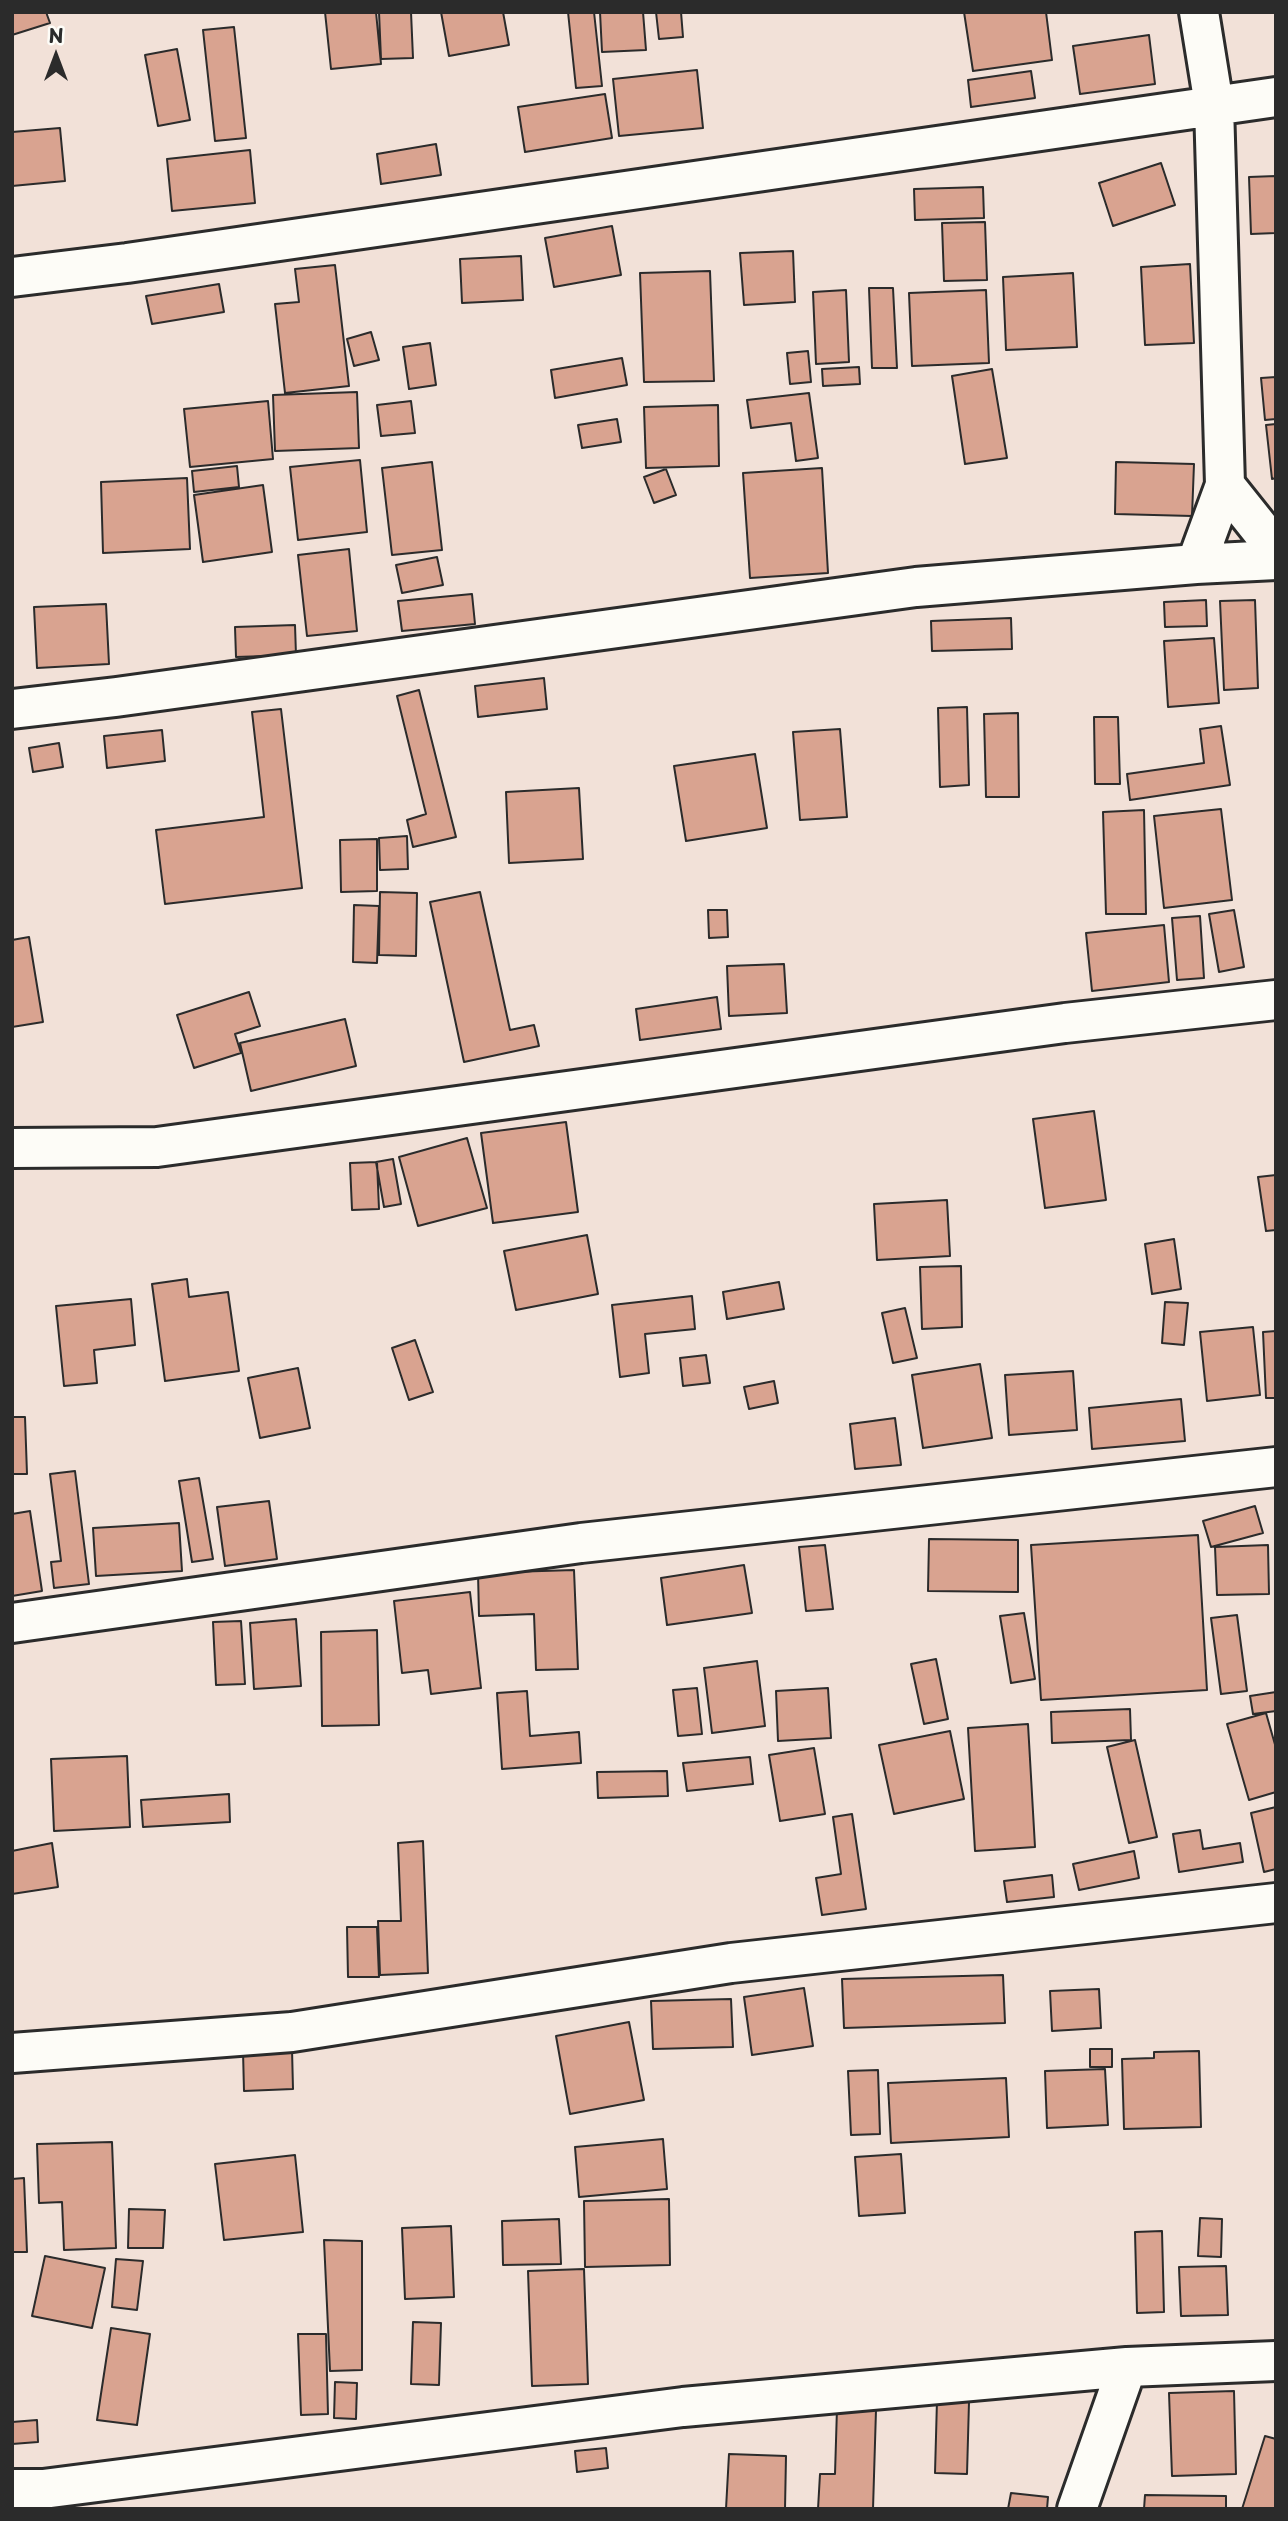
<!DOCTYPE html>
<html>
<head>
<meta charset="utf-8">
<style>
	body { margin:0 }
	#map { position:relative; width:1288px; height:2521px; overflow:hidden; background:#f2e1d8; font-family:"Playpen Sans",sans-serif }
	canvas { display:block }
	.frame { position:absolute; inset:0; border:14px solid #2b2b2b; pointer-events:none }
	.north { position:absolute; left:21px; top:21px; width:70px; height:70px; -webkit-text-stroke:5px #fdfcf7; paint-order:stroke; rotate:0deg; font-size:19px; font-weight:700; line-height:28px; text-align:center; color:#2b2b2b }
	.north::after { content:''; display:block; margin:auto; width:24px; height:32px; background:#2b2b2b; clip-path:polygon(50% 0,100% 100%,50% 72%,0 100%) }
</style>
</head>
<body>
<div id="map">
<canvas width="1288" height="2521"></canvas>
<div class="frame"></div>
<div class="north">N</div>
</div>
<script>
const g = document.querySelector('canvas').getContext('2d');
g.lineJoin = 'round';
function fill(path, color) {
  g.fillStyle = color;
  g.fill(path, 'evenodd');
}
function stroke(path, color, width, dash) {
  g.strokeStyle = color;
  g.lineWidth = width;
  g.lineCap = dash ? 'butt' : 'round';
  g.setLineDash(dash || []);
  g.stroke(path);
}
const building = new Path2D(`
	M12,12H46L50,23L12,35Z
	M325,12H376L381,64L331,69Z
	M379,12H411L413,58L381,59Z
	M441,12H503L509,45L449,56Z
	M568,12H594L602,86L576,88Z
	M600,12H643L646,50L602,52Z
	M656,12H681L683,37L659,39Z
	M964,12H1046L1052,60L973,71Z
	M234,27L246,138L215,141L203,30Z
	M1149,35L1155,84L1080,94L1073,46Z
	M177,49L190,120L158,126L145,55Z
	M697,70L703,128L619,136L613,79Z
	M1031,71L1035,98L971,107L968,80Z
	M605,94L612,138L525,152L518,107Z
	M60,128L65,181L12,186V132Z
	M436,144L441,175L381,184L377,154Z
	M250,150L255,203L172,211L167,159Z
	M1161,163L1175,205L1113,226L1099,183Z
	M1276,176V233L1251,234L1249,177Z
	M983,187L984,218L915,220L914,189Z
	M985,222L987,280L944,281L942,223Z
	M612,226L621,275L554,287L545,238Z
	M793,251L795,302L744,305L740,253Z
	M521,256L523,300L462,303L460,259Z
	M1190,264L1194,343L1145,345L1141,267Z
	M335,265L349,386L285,393L275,304L299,302L295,269Z
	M710,271L714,381L644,382L640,273Z
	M1073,273L1077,347L1006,350L1003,277Z
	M219,284L224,312L152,324L146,296Z
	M869,288H893L897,368H872Z
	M846,290L849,362L816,364L813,292Z
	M986,290L989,363L912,366L909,293Z
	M371,332L379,360L354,366L347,339Z
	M430,343L436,385L409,389L403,347Z
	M808,351L811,382L790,384L787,353Z
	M622,358L627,385L555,398L551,370Z
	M859,367L860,384L823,386L822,369Z
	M992,369L1007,458L965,464L952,376Z
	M1276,377V419L1265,420L1261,378Z
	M357,392L359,448L275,451L273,395Z
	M809,393L818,458L796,461L791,423L751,428L747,400Z
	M268,401L273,459L190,467L184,409Z
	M411,401L415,433L381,436L377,405Z
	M718,405L719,466L646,468L644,407Z
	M617,419L621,442L582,448L578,425Z
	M1276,424V478L1272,479L1266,425Z
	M360,460L367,532L298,540L290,467Z
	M432,462L442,550L392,555L382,468Z
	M1116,462L1194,464L1192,516L1115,514Z
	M237,466L239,487L194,492L192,471Z
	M822,468L828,573L750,578L743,473Z
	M666,469L676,495L654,503L644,477Z
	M187,478L190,549L103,553L101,482Z
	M263,485L272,552L203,562L194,495Z
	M349,549L357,631L307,636L298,555Z
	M437,557L443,585L402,593L396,565Z
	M472,594L475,624L402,631L398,601Z
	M1206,600L1207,626L1165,627L1164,602Z
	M1255,600L1258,688L1224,690L1220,601Z
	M106,604L109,664L37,668L34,607Z
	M1011,618L1012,649L932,651L931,621Z
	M295,625L296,655L236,657L235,627Z
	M1214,638L1219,703L1168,707L1164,641Z
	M544,678L547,709L478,717L475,686Z
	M419,690L456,837L413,847L407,820L426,814L397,696Z
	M967,707L969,785L940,787L938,708Z
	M281,709L302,888L165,904L156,830L264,817L252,712Z
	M1018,713L1019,797H986L984,714Z
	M1094,717H1118L1120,784H1095Z
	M1221,726L1230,785L1130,800L1127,774L1204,763L1200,729Z
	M840,729L847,817L800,820L793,732Z
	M162,730L165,761L107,768L104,736Z
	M59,743L63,767L33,772L29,748Z
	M755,754L767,828L686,841L674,766Z
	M579,788L583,859L509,863L506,792Z
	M1221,809L1232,900L1164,908L1154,816Z
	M1144,810L1146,914H1106L1103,812Z
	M407,836L408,869L380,870L379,838Z
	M377,839V891L341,892L340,840Z
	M380,892L417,893L416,956L379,955Z
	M480,892L510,1030L534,1025L539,1046L464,1062L430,902Z
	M354,905L379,906L377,963L353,962Z
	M708,910H727L728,937L709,938Z
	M1234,910L1244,967L1219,972L1209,914Z
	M1200,916L1204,978L1177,980L1172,918Z
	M1164,925L1169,982L1092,991L1086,933Z
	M29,937L43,1022L12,1027V940Z
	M784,964L787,1013L729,1016L727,966Z
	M249,992L260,1026L235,1034L241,1053L194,1068L177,1015Z
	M717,997L721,1029L640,1040L636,1009Z
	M345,1019L356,1066L251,1091L240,1043Z
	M1094,1111L1106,1200L1045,1208L1033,1119Z
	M566,1122L578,1212L493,1223L481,1133Z
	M467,1138L487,1208L418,1226L399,1157Z
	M393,1159L401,1204L384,1207L376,1162Z
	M377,1162L379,1209L352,1210L350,1163Z
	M1276,1175V1230L1266,1231L1258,1177Z
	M947,1200L950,1256L877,1260L874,1204Z
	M587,1235L598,1294L516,1310L504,1251Z
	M1174,1239L1181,1289L1152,1294L1145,1244Z
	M961,1266L962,1327L922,1329L920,1267Z
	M187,1279L189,1297L228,1292L239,1371L165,1381L152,1284Z
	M779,1282L784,1309L727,1319L723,1292Z
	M692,1296L695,1329L645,1334L649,1373L620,1377L612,1305Z
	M131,1299L135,1345L94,1350L97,1383L64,1386L56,1306Z
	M1165,1302L1188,1303L1184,1345L1162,1343Z
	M905,1308L917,1358L893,1363L882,1313Z
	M1253,1327L1260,1395L1207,1401L1200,1332Z
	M1276,1331V1398H1266L1263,1332Z
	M415,1340L433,1392L409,1400L392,1348Z
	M706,1355L710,1383L683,1386L680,1358Z
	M980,1364L992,1438L923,1448L912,1375Z
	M298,1368L310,1428L260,1438L248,1378Z
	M1073,1371L1077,1430L1009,1435L1005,1375Z
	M774,1381L778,1403L749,1409L744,1387Z
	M1181,1399L1185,1441L1092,1449L1089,1408Z
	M12,1417H25L27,1474H12Z
	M895,1418L901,1465L855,1469L850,1424Z
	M75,1471L89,1584L54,1588L51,1562L61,1561L50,1474Z
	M199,1478L213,1559L192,1562L179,1481Z
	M269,1501L277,1559L225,1566L217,1507Z
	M1255,1506L1263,1533L1211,1547L1203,1521Z
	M30,1511L42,1591L12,1596V1514Z
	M179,1523L182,1571L96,1576L93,1528Z
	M1198,1535L1207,1690L1041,1700L1031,1545Z
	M929,1539L1018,1540V1592L928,1591Z
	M825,1545L833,1609L806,1611L799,1547Z
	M1268,1545L1269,1594L1217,1595L1215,1547Z
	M744,1565L752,1613L667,1625L661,1578Z
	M574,1570L578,1669L536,1670L534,1614L479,1616L478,1573Z
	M470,1592L481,1688L431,1694L428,1670L402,1673L394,1601Z
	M1024,1613L1035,1679L1011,1683L1000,1616Z
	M1237,1615L1247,1691L1221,1694L1211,1618Z
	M296,1619L301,1686L254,1689L250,1623Z
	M241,1621L245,1684L216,1685L213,1622Z
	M377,1630L379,1725L322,1726L321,1632Z
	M936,1659L948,1719L924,1724L911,1664Z
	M757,1661L765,1726L712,1733L704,1668Z
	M697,1688L702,1734L678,1736L673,1690Z
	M828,1688L831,1738L778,1741L776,1691Z
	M527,1691L530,1736L579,1732L581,1763L502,1769L497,1693Z
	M1276,1692V1711L1253,1714L1250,1696Z
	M1130,1709L1131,1740L1052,1743L1051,1712Z
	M1266,1713L1276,1748V1792L1249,1800L1227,1724Z
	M1028,1724L1035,1847L975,1851L968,1728Z
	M950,1731L964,1799L894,1814L879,1745Z
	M1135,1740L1157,1837L1129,1843L1107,1747Z
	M814,1748L825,1814L780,1821L769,1755Z
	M127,1756L130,1827L54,1831L51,1759Z
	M750,1757L753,1784L687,1791L683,1763Z
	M667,1771L668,1796L598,1798L597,1772Z
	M229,1794L230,1822L143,1827L141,1800Z
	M1276,1807V1869L1264,1872L1251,1813Z
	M852,1814L866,1909L822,1915L816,1878L841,1874L833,1817Z
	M1200,1830L1203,1849L1240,1843L1243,1862L1179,1872L1173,1834Z
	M423,1841L428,1973L380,1975L378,1921H401L398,1843Z
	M52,1843L58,1887L12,1894V1851Z
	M1134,1851L1139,1878L1079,1890L1073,1864Z
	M1052,1875L1054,1897L1007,1902L1004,1881Z
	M347,1927H377L379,1977H348Z
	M1003,1975L1005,2023L844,2028L842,1979Z
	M804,1988L813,2046L752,2055L744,1997Z
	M1099,1989L1101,2028L1052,2031L1050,1991Z
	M731,1999L733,2047L653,2049L651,2001Z
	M629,2022L644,2100L570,2114L556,2036Z
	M292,2049L293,2089L244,2091L243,2051Z
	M1090,2049H1112V2067H1090Z
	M1199,2051L1201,2127L1124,2129L1122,2059L1154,2058V2052Z
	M1105,2069L1108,2125L1047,2128L1045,2071Z
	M878,2070L880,2134L851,2135L848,2071Z
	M1006,2078L1009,2137L891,2143L888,2083Z
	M663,2139L667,2189L579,2197L575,2147Z
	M112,2142L116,2248L64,2250L62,2202L39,2203L37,2144Z
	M901,2154L905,2213L859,2216L855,2157Z
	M295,2155L303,2232L224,2240L215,2164Z
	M24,2178L27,2252H12V2179Z
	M669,2199L670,2265L585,2267L584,2201Z
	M129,2209L165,2210L163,2248H128Z
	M1200,2218L1222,2219L1221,2257L1198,2256Z
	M559,2219L561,2264L503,2265L502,2221Z
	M451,2226L454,2297L405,2299L402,2228Z
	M1162,2231L1164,2312L1137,2313L1135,2232Z
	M324,2240L362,2241V2370L330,2371Z
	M45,2256L105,2268L92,2328L32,2316Z
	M116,2259L143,2261L137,2310L112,2307Z
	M1226,2266L1228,2315L1181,2316L1179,2267Z
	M584,2269L588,2384L532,2386L528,2271Z
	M413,2322L441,2323L439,2385L411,2384Z
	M111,2328L150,2334L137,2425L97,2420Z
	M298,2334H326L328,2414L301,2415Z
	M335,2382L357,2383L356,2419L334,2418Z
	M1234,2391L1236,2474L1172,2476L1169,2393Z
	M937,2400L969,2402L967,2474L935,2473Z
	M837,2408L876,2410L873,2509H818L820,2474H835Z
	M37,2420L38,2442L12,2444V2422Z
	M1265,2436L1276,2439V2509H1242Z
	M606,2448L608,2468L577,2472L575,2451Z
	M729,2454L786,2456L785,2509H726Z
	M1011,2493L1048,2497L1047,2509H1008Z
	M1145,2495L1226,2496V2509H1144Z`);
const minor = new Path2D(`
	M12,277L127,263L1276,97
	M1225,485L1276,549
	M1196,564L1225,485L1214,105L1199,12
	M12,709L116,697L916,587L1196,564L1276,560
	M12,1148L157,1147L1065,1023L1276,1000
	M12,1623L581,1543L1276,1467
	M12,2053L292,2032L731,1963L1276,1903
	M12,2489H43L683,2407L1127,2367L1276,2361
	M1077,2509L1127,2367`);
fill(building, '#d9a390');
stroke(building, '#2b2b2b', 2);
stroke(minor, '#2b2b2b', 44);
stroke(minor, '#fdfcf7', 38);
</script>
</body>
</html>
